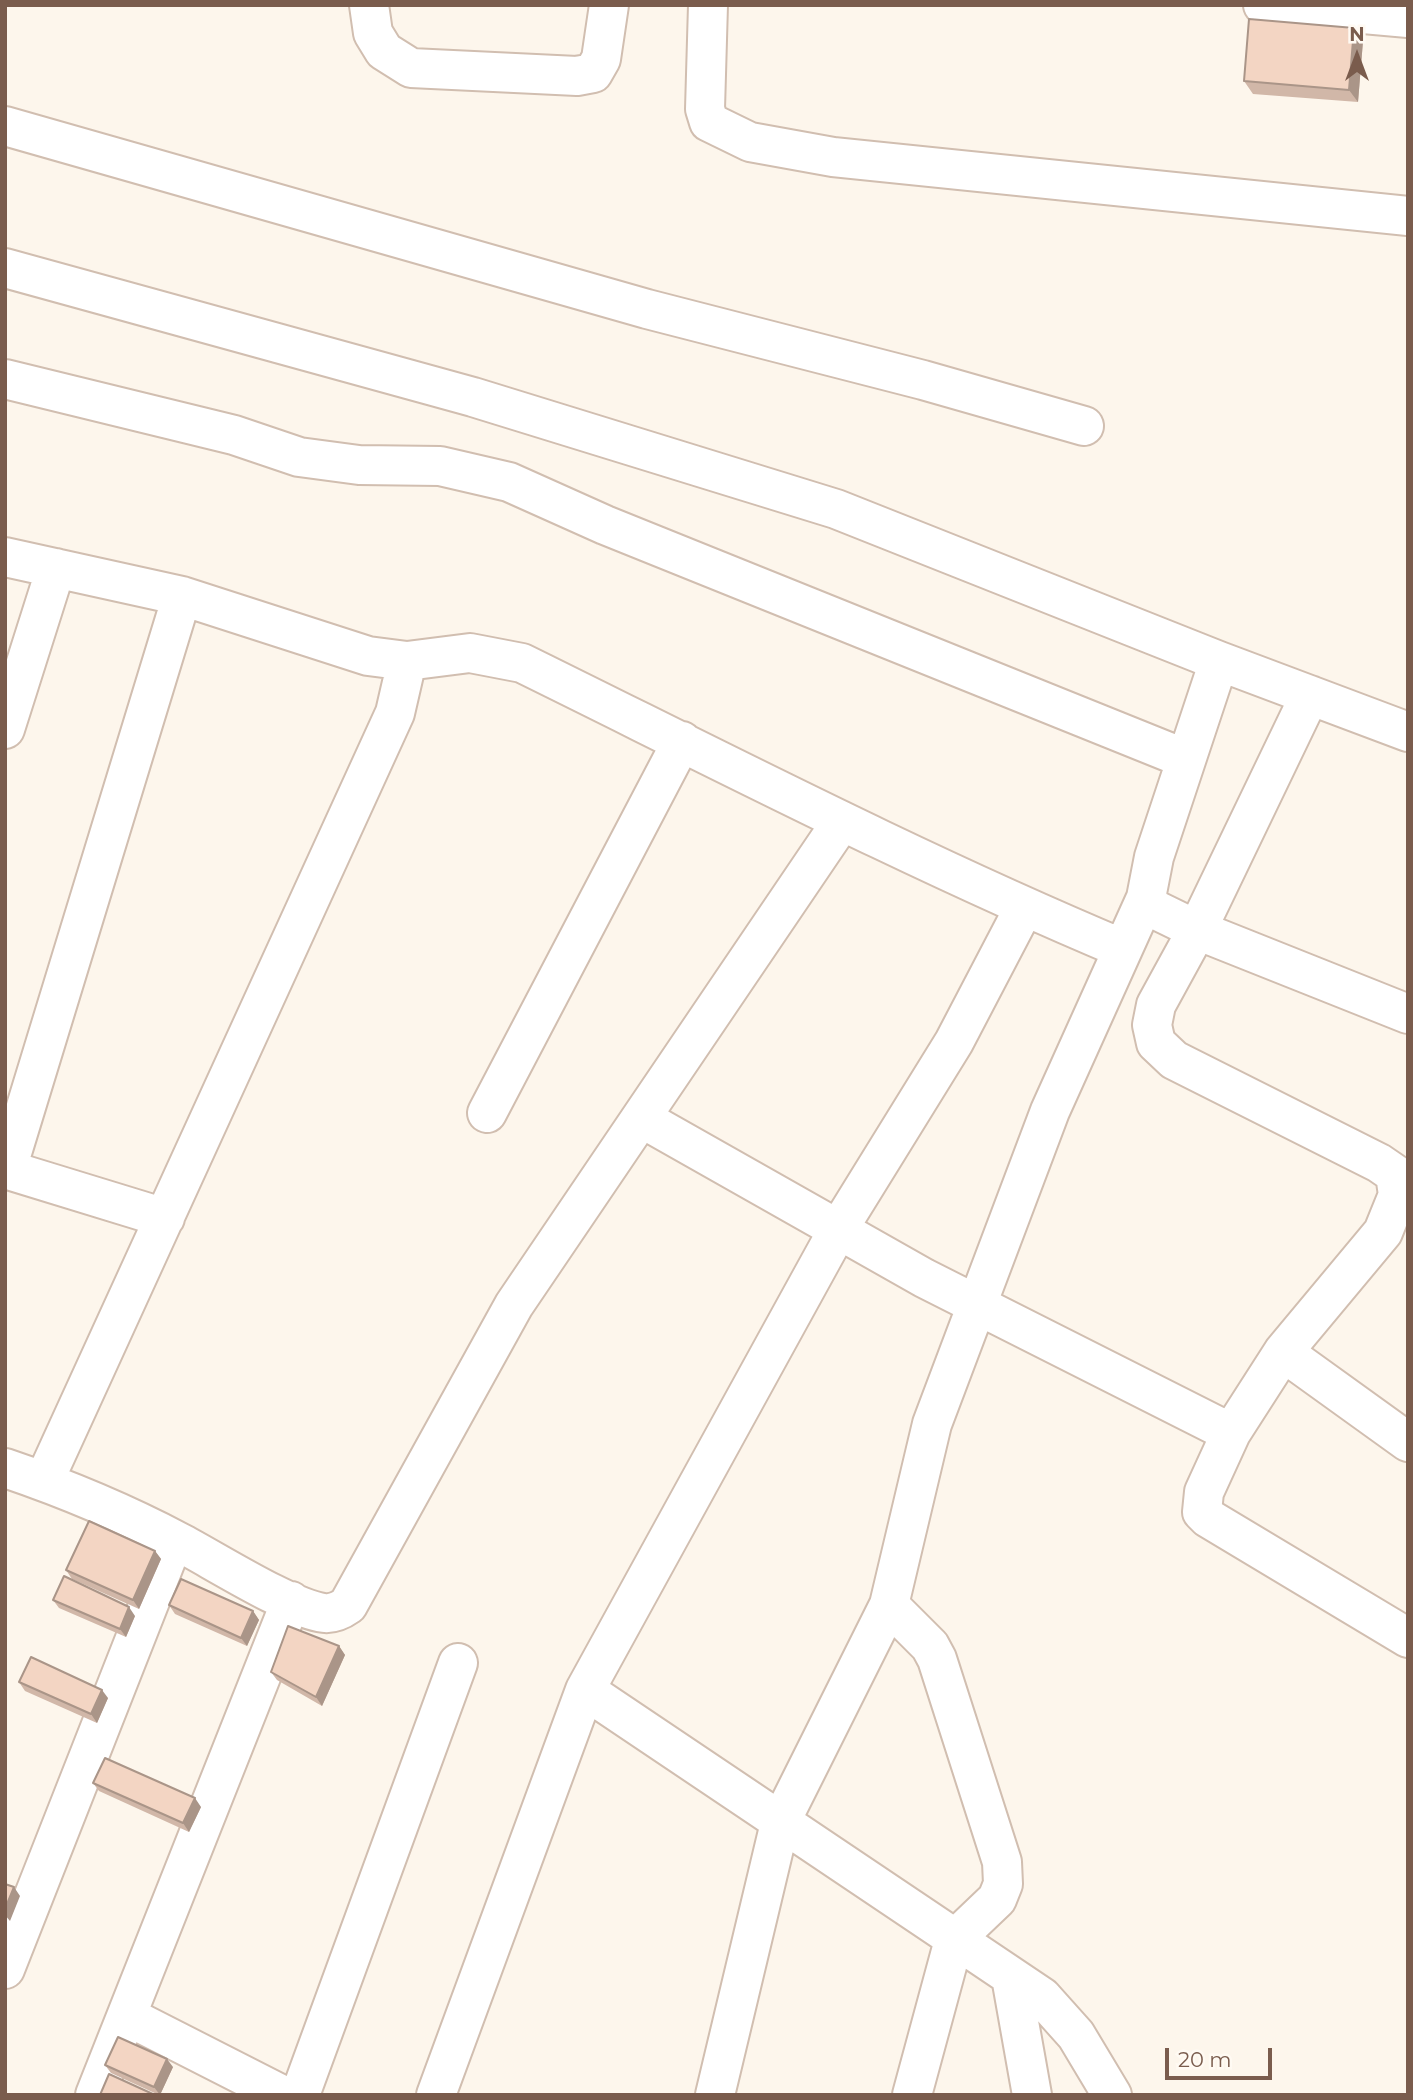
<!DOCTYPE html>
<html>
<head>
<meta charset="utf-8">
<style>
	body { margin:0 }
	#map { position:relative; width:1413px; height:2100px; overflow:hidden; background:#fdf6ec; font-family:Montserrat,sans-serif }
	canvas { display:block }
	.frame { position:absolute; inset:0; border:7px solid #7a5c4d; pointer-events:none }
	.north { position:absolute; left:1322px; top:21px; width:70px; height:70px; -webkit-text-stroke:5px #fffaf3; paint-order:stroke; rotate:0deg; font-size:19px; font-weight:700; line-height:28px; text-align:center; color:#7a5c4d }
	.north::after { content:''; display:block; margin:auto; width:24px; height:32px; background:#7a5c4d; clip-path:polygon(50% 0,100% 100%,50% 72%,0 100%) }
	.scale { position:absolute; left:1165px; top:2048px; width:107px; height:32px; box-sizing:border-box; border:4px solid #7a5c4d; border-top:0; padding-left:9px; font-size:21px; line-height:24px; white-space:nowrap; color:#7a5c4d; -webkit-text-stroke:5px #fffaf3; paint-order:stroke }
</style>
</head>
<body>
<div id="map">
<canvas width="1413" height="2100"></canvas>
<div class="frame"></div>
<div class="north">N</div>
<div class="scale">20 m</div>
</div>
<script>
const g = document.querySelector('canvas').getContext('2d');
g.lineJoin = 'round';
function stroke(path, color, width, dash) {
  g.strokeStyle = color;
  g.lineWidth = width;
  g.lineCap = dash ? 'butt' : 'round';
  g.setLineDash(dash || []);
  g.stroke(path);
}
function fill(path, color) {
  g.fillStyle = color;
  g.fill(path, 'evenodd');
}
const minor = new Path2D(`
	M369,5L373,33L384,51L411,68L577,76L593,73L601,59L609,5
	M708,5L705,109L709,122L750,142L833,157L1408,216
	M1263,5L1408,18
	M5,126L647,309L923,380L1084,426
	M5,268L473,397L836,509L1219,661L1408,732
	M5,379L234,435L299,457L359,465L440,466L509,482L605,525L1186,759
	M5,557L182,596L368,656L407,661L470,653L522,663C721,761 918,863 1123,949
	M1219,661L1154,857L1146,898L1154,909L1197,930L1408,1014
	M1310,695L1197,930L1156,1005L1152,1025L1156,1043L1174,1060L1379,1163L1395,1174L1398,1195L1383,1232L1283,1352L1231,1433L1204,1492L1202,1512L1208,1518L1408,1638
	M5,729L56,568
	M487,1113L682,741
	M643,1119L924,1278L1231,1433
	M5,1169L165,1218
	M7,1169L182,596
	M1283,1352L1408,1442
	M5,1468C64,1488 124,1513 179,1542C212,1559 290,1609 324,1613C333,1614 341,1610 348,1605L514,1305L842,821
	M44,1481L395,713L407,661
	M889,1605L930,1646L937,1659L1002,1862L1003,1884L997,1899L954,1940L912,2095
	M585,1690L839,1228L954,1042L1024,908
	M5,1969L174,1540
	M1011,1977L1032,2095
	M127,2016L282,2095
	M95,2095L291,1601
	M300,2095L458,1663
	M436,2095L585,1690L1042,1997L1076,2035L1112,2095
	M715,2095L780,1823L889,1605L932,1424L1050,1111L1146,898`);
const wall = new Path2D(`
	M1363,41L1358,102L1253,94L1244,81Z
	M155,1551L161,1559L139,1609L72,1579L66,1570Z
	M53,1600L135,1616L126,1637L59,1608Z
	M169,1605L253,1611L259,1620L247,1646L175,1614Z
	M339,1646L345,1655L322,1706L277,1680L271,1672Z
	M19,1682L108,1698L97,1723L25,1691Z
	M93,1783L201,1807L189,1832L99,1791Z
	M105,2065L173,2067L160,2095H159L111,2073Z`);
const shadedWall = new Path2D(`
	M1354,28L1363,41L1358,102L1349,90Z
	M155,1551L161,1559L139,1609L133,1600Z
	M129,1607L135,1616L126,1637L120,1629Z
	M253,1611L259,1620L247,1646L241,1638Z
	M339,1646L345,1655L322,1706L316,1697Z
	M102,1690L108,1698L97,1723L91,1714Z
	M195,1798L201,1807L189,1832L183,1823Z
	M14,1887L20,1896L10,1921L5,1915V1909Z
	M167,2059L173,2067L160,2095L154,2087Z`);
const building = new Path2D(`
	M1249,19L1354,28L1349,90L1244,81Z
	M89,1521L155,1551L133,1600L66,1570Z
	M64,1576L129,1607L120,1629L53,1600Z
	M181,1579L253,1611L241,1638L169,1605Z
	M288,1626L339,1646L316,1697L271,1672Z
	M31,1657L102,1690L91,1714L19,1682Z
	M105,1758L195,1798L183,1823L93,1783Z
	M5,1884L14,1887L5,1909Z
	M118,2037L167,2059L154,2087L105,2065Z
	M109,2074L155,2095H100Z`);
stroke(minor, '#d1beb0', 42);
stroke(minor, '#fff', 38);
fill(wall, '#d1b7a8');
fill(shadedWall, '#aa9588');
fill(building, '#f3d5c3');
stroke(building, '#aa9588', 2);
</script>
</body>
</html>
